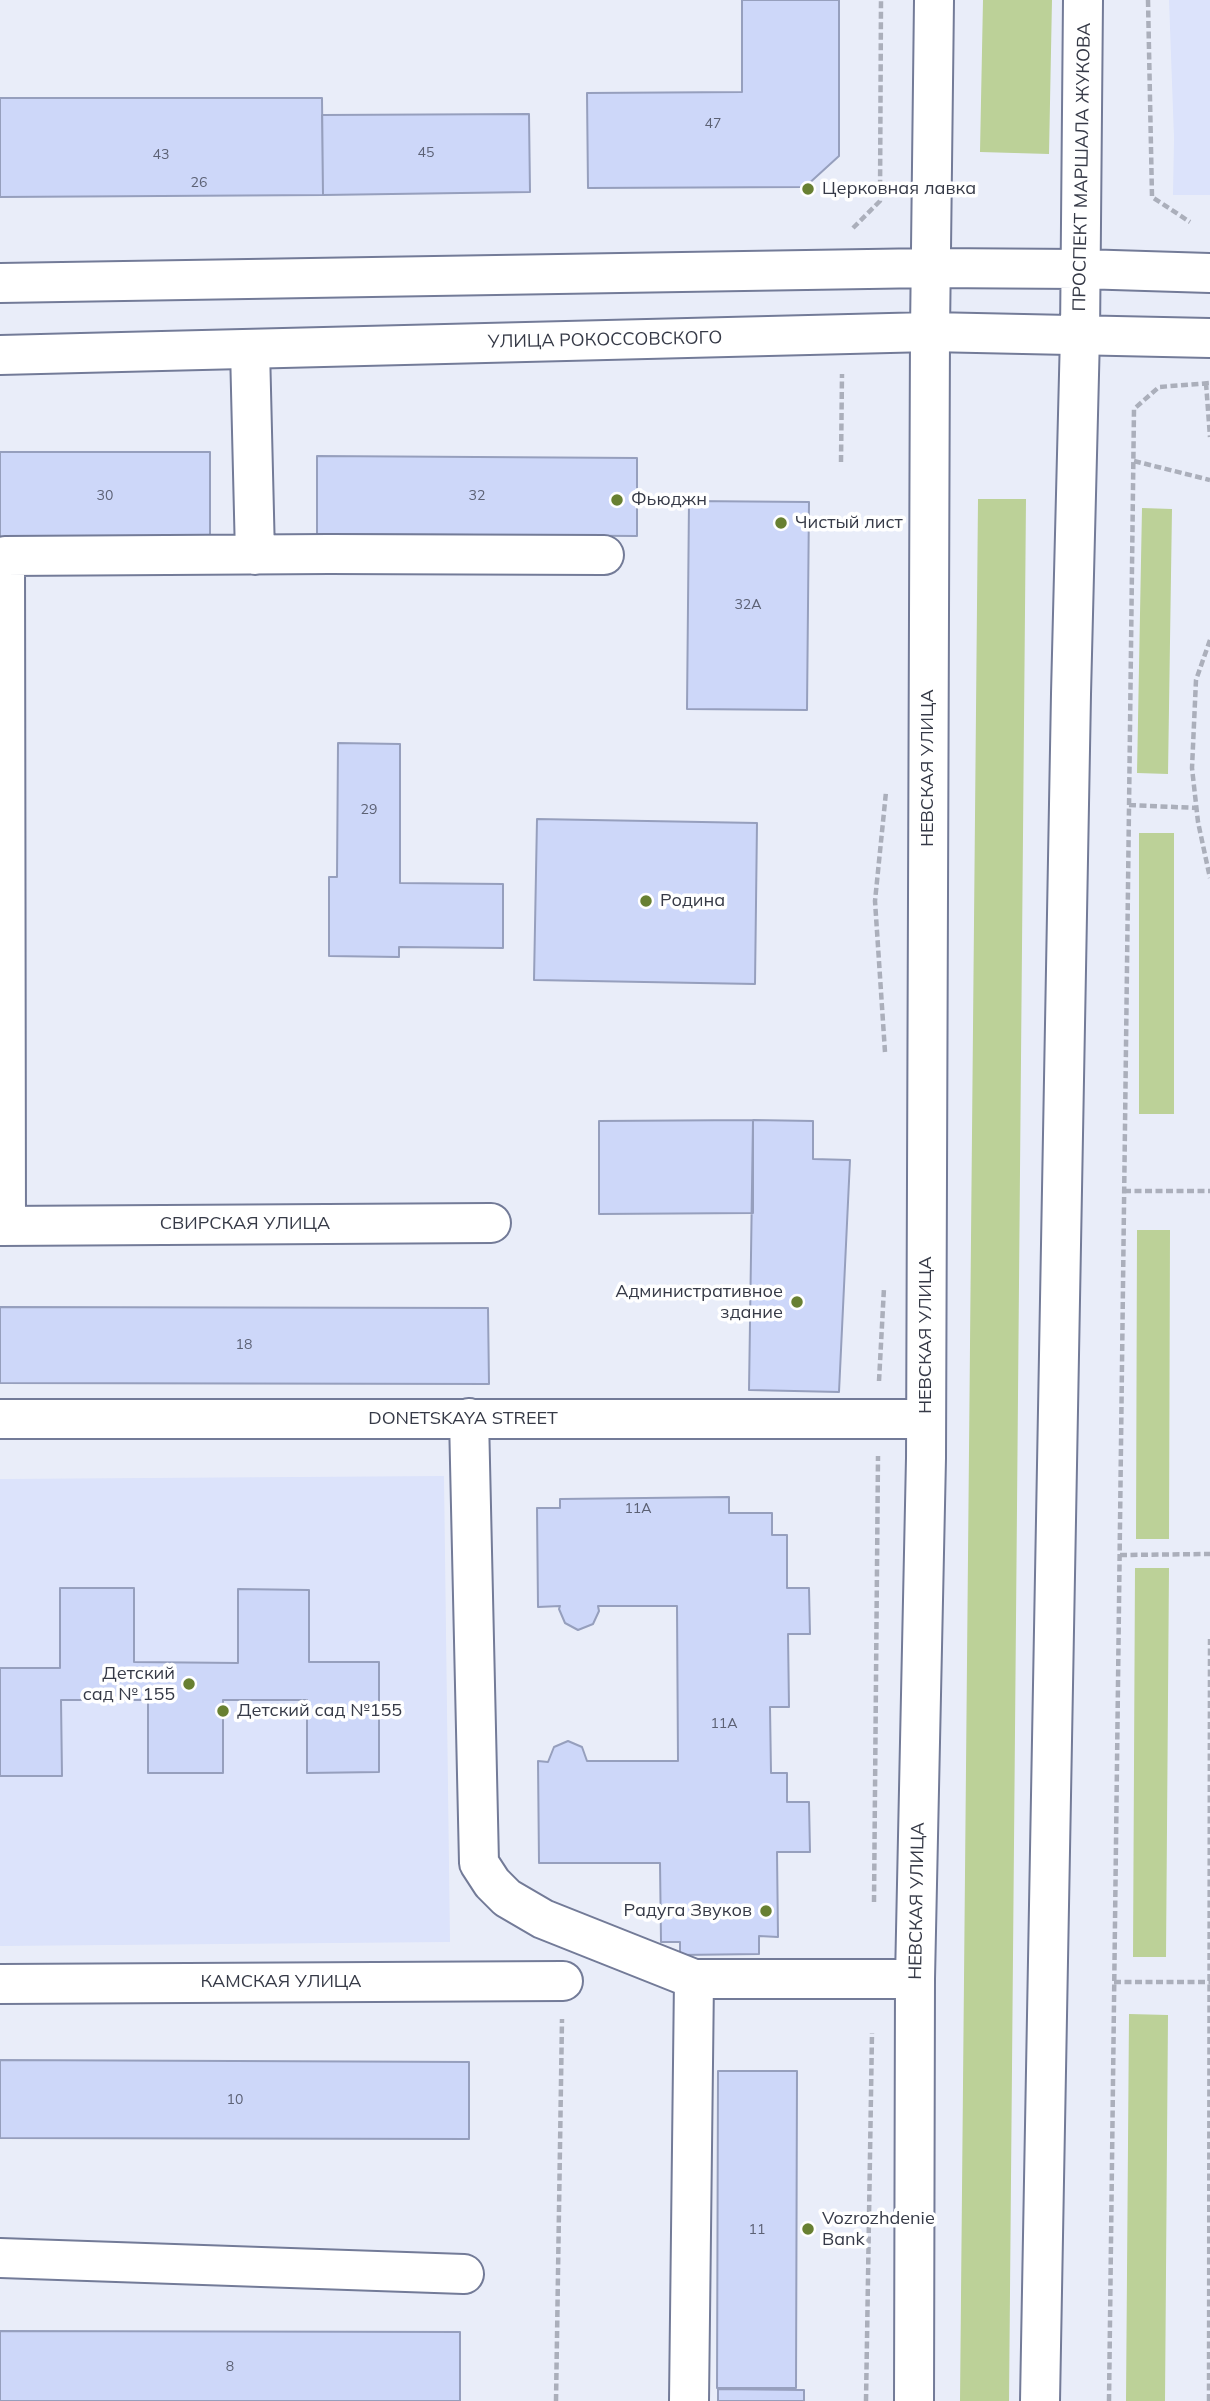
<!DOCTYPE html>
<html>
<head>
<meta charset="utf-8">
<style>
	body { margin:0 }
	canvas { display:block; background:#e9edf9 }
</style>
</head>
<body>
<canvas width="1210" height="2401"></canvas>
<script>
const g = document.querySelector('canvas').getContext('2d');
g.lineJoin = 'round';
function fill(path, color) {
  g.fillStyle = color;
  g.fill(path, 'evenodd');
}
function stroke(path, color, width, dash) {
  g.strokeStyle = color;
  g.lineWidth = width;
  g.lineCap = dash ? 'butt' : 'round';
  g.setLineDash(dash || []);
  g.stroke(path);
}
function drawText(font, color, halo, rows, align = 'center') {
  g.font = font + ' Mulish,sans-serif';
  g.lineWidth = 7;
  g.setLineDash([]);
  g.textBaseline = 'middle';
  g.strokeStyle = halo;
  g.fillStyle = color;
  for (const [text, x, y, turn = 0] of rows) {
    g.save();
    g.translate(x, y);
    g.rotate((+turn || 0) * Math.PI / 180);
    g.textAlign = isNaN(turn) ? turn : align;
    if (halo) g.strokeText(text, 0, 0);
    g.fillText(text, 0, 0);
    g.restore();
  }
}
const built = new Path2D(`
	M1169,0H1210V195H1173L1174,138Z
	M444,1476L450,1942L0,1946V1479Z`);
const green = new Path2D(`
	M983,0H1052L1049,154L980,152Z
	M978,499H1026L1009,2401H960Z
	M1142,508L1172,509L1168,774L1137,773Z
	M1139,833H1174V1114H1139Z
	M1137,1230H1170L1169,1539H1136Z
	M1135,1568H1169L1166,1957H1133Z
	M1129,2014L1168,2015L1165,2401H1126Z`);
const building = new Path2D(`
	M742,0H839V156L805,187L588,188L587,93L742,92Z
	M0,98H322L323,195L0,197Z
	M529,114L530,192L323,195L322,115Z
	M0,452H210V539L0,540Z
	M317,456L637,458V536L317,534Z
	M689,501L809,502L807,710L687,709Z
	M338,743L400,744V883L503,884V948L399,947V957L329,956V877H337Z
	M537,819L757,823L755,984L534,980Z
	M753,1120L813,1121V1159L850,1160L839,1392L749,1390Z
	M753,1120V1213L599,1214V1121Z
	M0,1307L488,1308L489,1384L0,1383Z
	M729,1497V1513H772V1535H787V1588H809L810,1634H788L789,1707H770L771,1773H787V1802H809L810,1852H777L778,1937L759,1936V1954L680,1955V1942H661L660,1863H539L538,1761L548,1762L554,1747L568,1741L582,1747L587,1761H678L677,1606H598L599,1611L593,1624L578,1630L565,1623L559,1609L560,1606L538,1607L537,1508H560V1499Z
	M60,1588H134V1662L238,1663V1589L309,1590V1662H379V1772L307,1773V1700H223V1773H148V1700H61L62,1776H0V1668H60Z
	M0,2060L469,2062V2139L0,2138Z
	M718,2071H797L796,2388H717Z
	M0,2331L460,2332V2401H0Z
	M718,2389L804,2390V2401H718Z`);
const path = new Path2D(`
	M1148,0L1152,197L1190,222
	M853,228L880,201L881,0
	M1206,383L1210,437
	M1134,461L1210,480
	M841,462L842,374
	M1210,640L1196,680L1192,768L1198,822L1210,878
	M1129,805L1197,808
	M885,1052L875,901L886,792
	M1124,1191H1210
	M879,1381L884,1288
	M1120,1555L1210,1554
	M874,1902L878,1456
	M1114,1982H1210
	M556,2401L562,2019
	M866,2401L872,2033
	M1109,2401L1134,409L1159,387L1210,383
	M1209,2401L1210,1639`);
const minor = new Path2D(`
	M250,349L255,555
	M0,1226L491,1223
	M6,1226L5,556L329,554L604,555
	M469,1418L479,1863L492,1883L507,1898L543,1919L694,1979H915
	M0,1419H925
	M0,1984L563,1981
	M0,2258L464,2274
	M689,2401L694,1979`);
const major = new Path2D(`
	M914,2401L915,1979L926,1458L930,332
	M1040,2401L1071,694L1080,335`);
const highway = new Path2D(`
	M0,283L930,268L1081,269L1210,273
	M930,332L934,0
	M1080,335L1083,0
	M0,355L930,332L1210,338`);
const markers = [
	[808,189,7,"#688032"],
	[617,500,7,"#688032"],
	[781,523,7,"#688032"],
	[646,901,7,"#688032"],
	[797,1302,7,"#688032"],
	[189,1684,7,"#688032"],
	[223,1711,7,"#688032"],
	[766,1911,7,"#688032"],
	[808,2229,7,"#688032"]
];
const numberNames = [
	["47",713,124],
	["45",426,153],
	["43",161,155],
	["26",199,183],
	["30",105,496],
	["32",477,496],
	["32А",748,605],
	["29",369,810],
	["18",244,1345],
	["11А",638,1509],
	["11А",724,1724],
	["10",235,2100],
	["11",757,2230],
	["8",230,2367]
];
const streetNames = [
	["ПРОСПЕКТ МАРШАЛА ЖУКОВА",1082,167,-89],
	["УЛИЦА РОКОССОВСКОГО",605,340,-1],
	["НЕВСКАЯ УЛИЦА",928,768,-90],
	["СВИРСКАЯ УЛИЦА",245,1224],
	["НЕВСКАЯ УЛИЦА",926,1335,-90],
	["DONETSKAYA STREET",463,1419],
	["НЕВСКАЯ УЛИЦА",917,1901,-89],
	["КАМСКАЯ УЛИЦА",281,1982]
];
const poiNames = [
	["Церковная лавка",822,189],
	["Фьюджн",631,500],
	["Чистый лист",795,523],
	["Родина",660,901],
	["Административное",783,1292,"right"],
	["здание",783,1313,"right"],
	["Детский",175,1674,"right"],
	["сад № 155",175,1695,"right"],
	["Детский сад №155",237,1711],
	["Радуга Звуков",752,1911,"right"],
	["Vozrozhdenie",822,2219],
	["Bank",822,2240]
];
fill(built, '#dce3fb');
fill(green, '#bcd198');
fill(building, '#cdd7f9');
stroke(building, '#969fbd', 2);
stroke(minor, '#737b98', 42);
stroke(major, '#737b98', 42);
stroke(highway, '#737b98', 42);
stroke(path, '#abafbb', 4.5, [7, 3.5]);
stroke(minor, '#fff', 38);
stroke(major, '#fff', 38);
stroke(highway, '#fff', 38);
for (const [x, y, r, color] of markers) {
  const dot = new Path2D();
  dot.arc(x, y, r, 0, 2 * Math.PI);
  g.fillStyle = color;
  g.fill(dot);
  stroke(dot, '#fff', 2.5);
}
drawText('14px', '#5c6174', null, numberNames);
drawText('18px', '#363a47', '#fff', streetNames);
drawText('18px', '#363a47', '#fff', poiNames, 'left');
</script>
</body>
</html>
